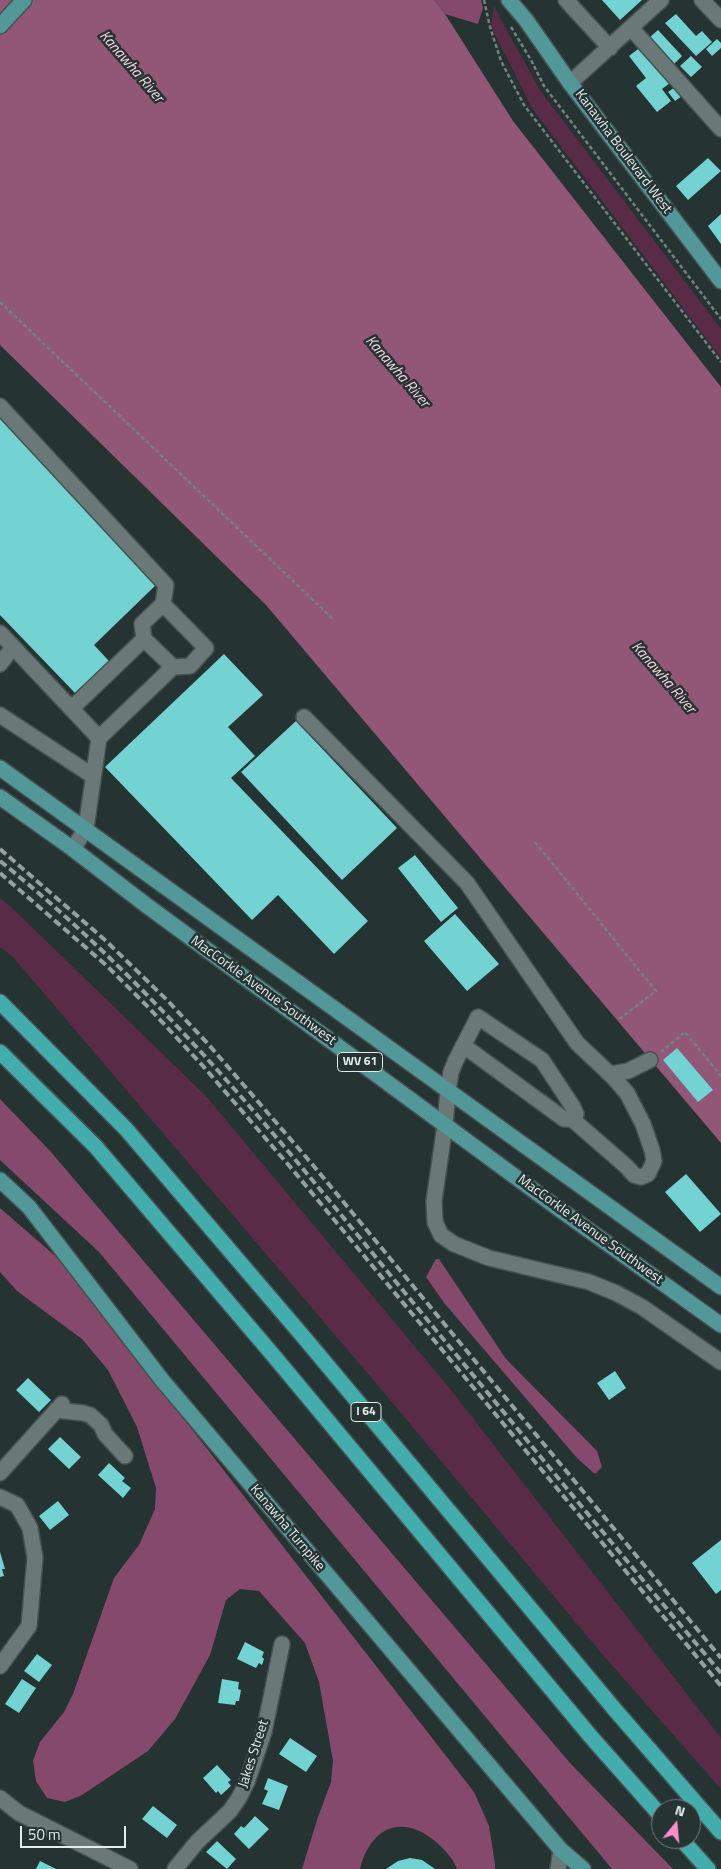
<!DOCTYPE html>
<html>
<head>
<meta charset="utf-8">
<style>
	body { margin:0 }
	#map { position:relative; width:721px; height:1869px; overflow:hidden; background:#263333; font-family:"Titillium Web",sans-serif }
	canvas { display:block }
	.north { position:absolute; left:651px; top:1799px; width:50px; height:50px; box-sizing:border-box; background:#263333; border:1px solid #727d7d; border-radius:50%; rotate:17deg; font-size:14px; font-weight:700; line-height:20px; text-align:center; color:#e4ecec }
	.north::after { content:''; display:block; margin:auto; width:18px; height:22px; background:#f98fca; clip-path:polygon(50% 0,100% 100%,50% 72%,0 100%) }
	.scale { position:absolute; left:20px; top:1826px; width:106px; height:22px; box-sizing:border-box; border:2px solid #e4ecec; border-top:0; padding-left:6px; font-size:15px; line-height:18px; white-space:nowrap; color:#e4ecec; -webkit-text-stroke:4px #263333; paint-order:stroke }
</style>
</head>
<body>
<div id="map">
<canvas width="721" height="1869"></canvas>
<div class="north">N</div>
<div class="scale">50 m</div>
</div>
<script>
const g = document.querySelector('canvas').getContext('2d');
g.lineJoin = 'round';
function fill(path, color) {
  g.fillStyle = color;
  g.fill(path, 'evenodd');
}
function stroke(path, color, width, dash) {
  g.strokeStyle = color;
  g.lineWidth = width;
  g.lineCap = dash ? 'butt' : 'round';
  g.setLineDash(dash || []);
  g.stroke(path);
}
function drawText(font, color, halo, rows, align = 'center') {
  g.font = font + ' "Titillium Web",sans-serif';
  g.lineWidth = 5;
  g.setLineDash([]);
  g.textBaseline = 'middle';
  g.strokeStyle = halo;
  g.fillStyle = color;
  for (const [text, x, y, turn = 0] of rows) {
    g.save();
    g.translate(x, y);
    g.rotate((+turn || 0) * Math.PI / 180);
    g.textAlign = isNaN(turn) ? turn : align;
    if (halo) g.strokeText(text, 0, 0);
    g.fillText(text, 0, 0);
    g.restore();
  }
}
const green = new Path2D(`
	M494,5C507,34 525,60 539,89L721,329V358L532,108L491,26Z
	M0,898L11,907L206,1096L451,1390L721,1738V1789L603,1655L381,1389L13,957L0,947Z`);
const forest = new Path2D(`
	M434,0H481L483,8L478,24L445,14Z
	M0,1099L51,1152L570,1763L673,1869H612L99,1252L0,1160Z
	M0,1208L61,1261L474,1792L489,1826L495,1864V1869H457C453,1858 444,1849 435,1841C401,1813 370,1828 360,1869H302L317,1820L331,1782L333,1761L319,1682L305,1643L259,1591L240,1589L226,1600L210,1655L175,1719L148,1751L82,1795L65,1802L47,1798L36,1781L33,1761L40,1742L64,1712L73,1694L114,1578L139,1545L155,1509L156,1488L137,1427L108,1370L82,1339L17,1291L0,1272Z
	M436,1259H439L506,1359L597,1451L602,1467L595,1474L577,1458L445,1304L426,1277Z`);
const water = new Path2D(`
	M0,0H434L445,14L513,121L721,387V1143L266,605L0,345Z`);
const building = new Path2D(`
	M602,0H642L620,20Z
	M676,14L696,36L702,31L712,42L696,56L665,23Z
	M658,30L682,56L673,65L648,39Z
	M717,39L721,43V48L712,56L706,49Z
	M642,46L670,83L662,89L671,101L657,112L636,86L646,78L629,56Z
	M691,56L702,67L691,77L680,66Z
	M675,87L682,96L675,101L668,92Z
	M708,158L721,171L688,200L676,186Z
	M721,214V244L708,226Z
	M0,418L158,583L94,645L109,661L75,693L0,615Z
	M224,654L263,695L228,727L255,756L231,778L368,921L334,954L278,895L252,920L105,767Z
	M296,721L397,828L342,880L241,772Z
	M415,855L458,908L441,922L398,868Z
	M455,914L499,964L467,991L424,941Z
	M677,1048L713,1090L698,1102L663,1060Z
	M686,1174L721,1214L700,1232L665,1192Z
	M615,1371L626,1388L609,1400L597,1383Z
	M28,1378L51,1400L39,1412L16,1390Z
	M60,1437L81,1457L69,1469L48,1449Z
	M109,1463L125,1478L122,1481L131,1488L123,1498L98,1475Z
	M58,1501L69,1515L50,1530L39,1516Z
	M721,1540V1590L716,1594L692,1563Z
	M0,1552L5,1569H2L4,1576L0,1577Z
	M245,1642L264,1652L262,1657L264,1659L262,1665L259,1663L256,1668L237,1659Z
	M37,1654L52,1665L39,1682L24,1671Z
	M22,1679L36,1688L19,1713L5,1704Z
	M222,1679L239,1682L238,1689L241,1690L239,1701H236L235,1705L218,1703Z
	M290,1738L317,1756L306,1772L279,1754Z
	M217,1765L231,1780L228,1782L231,1786L221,1795L218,1791L216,1793L203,1778Z
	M268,1778L288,1786L279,1810L262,1804L268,1791L264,1789Z
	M153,1806L177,1825L167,1838L142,1819Z
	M255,1816L269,1829L249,1849L234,1834L241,1826L244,1828Z
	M217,1841L236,1859L227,1869L206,1852Z
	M410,1858L422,1860L435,1869H386L398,1861Z
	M40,1861L56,1869H36Z`);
const path = new Path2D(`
	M484,0L490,27L501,61L524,105L721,362
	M511,27L531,60L544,86L721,319
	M0,302L334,620
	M535,842L656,991L618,1020
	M661,1052L685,1032L721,1076`);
const minor = new Path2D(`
	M566,0L610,48
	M702,0L721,20
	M631,28L721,129
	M570,83L661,0
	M0,406L166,585L163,604
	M0,633L99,738L86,828L73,849
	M144,639L173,667
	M0,664L13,647
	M72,708L144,639L142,624L163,604L206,648L190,666L173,667L99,738
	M0,715L93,776
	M304,717L467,883L577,1043L614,1078L627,1093L643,1124L652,1150L654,1161L648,1174L641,1177L634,1175L627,1167L572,1119
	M464,1046L564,1119H572L576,1114L573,1107L542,1060L478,1017L456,1060L451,1072L448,1090L445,1125L434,1201L435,1222L441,1235L454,1244L489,1258L589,1282L616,1293L642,1307L721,1362
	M611,1074L628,1071L650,1060
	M56,1410L83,1413L90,1415L101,1425L105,1434L125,1456
	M0,1473L62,1404
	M0,1497L17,1505L30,1528L35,1558L29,1626L0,1666
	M0,1798L19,1813L130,1869
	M175,1869L197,1842L230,1811L239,1798L247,1782L264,1732L282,1644
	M558,1869L561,1850`);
const major = new Path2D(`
	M509,0L526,20L570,83L721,281
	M0,26L24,0
	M0,768L721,1287
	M0,797L73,849L146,905L555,1206L721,1325
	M0,1180L29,1207L162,1380L561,1850L583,1869`);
const highway = new Path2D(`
	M0,1002L126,1129L307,1341L616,1711L721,1832
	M0,1052L96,1147L273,1355L592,1738L661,1816
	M681,1839L708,1869`);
const rail = new Path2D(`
	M0,849L105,940L168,1001L209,1045L312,1164L721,1658
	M0,861C152,983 273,1131 396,1282C504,1412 611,1543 721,1673
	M0,873L107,966L149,1008L203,1066L292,1169L721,1686`);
const shields = [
	[360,1062,45],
	[366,1412,30]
];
const shieldNames = [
	["WV 61",360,1062],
	["I 64",366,1412]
];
const streetNames = [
	["Kanawha Boulevard West",623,152,53],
	["MacCorkle Avenue Southwest",263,991,36],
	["MacCorkle Avenue Southwest",590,1230,36],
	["Kanawha Turnpike",287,1528,50],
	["Jakes Street",254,1754,-72]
];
const waterNames = [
	["Kanawha River",131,67,49],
	["Kanawha River",397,372,49],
	["Kanawha River",663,678,49]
];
fill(green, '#5a2b46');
fill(forest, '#854a6b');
fill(water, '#925677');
fill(building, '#73d2d2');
stroke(minor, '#465151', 18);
stroke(major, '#465151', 18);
stroke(highway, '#465151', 18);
stroke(path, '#758080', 2.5, [4, 2.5]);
stroke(minor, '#6a7878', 15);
stroke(major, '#539898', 15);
stroke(highway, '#43adad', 15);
stroke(rail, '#96a0a0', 4, [8, 4]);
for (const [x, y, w] of shields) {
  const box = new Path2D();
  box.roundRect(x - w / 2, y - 9.5, w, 19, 4);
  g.fillStyle = '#263333';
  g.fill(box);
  stroke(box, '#e4ecec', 1);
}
drawText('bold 12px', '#e4ecec', null, shieldNames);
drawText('14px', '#e4ecec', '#263333', streetNames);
drawText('italic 15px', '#f8d3e5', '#263333', waterNames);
</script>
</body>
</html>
